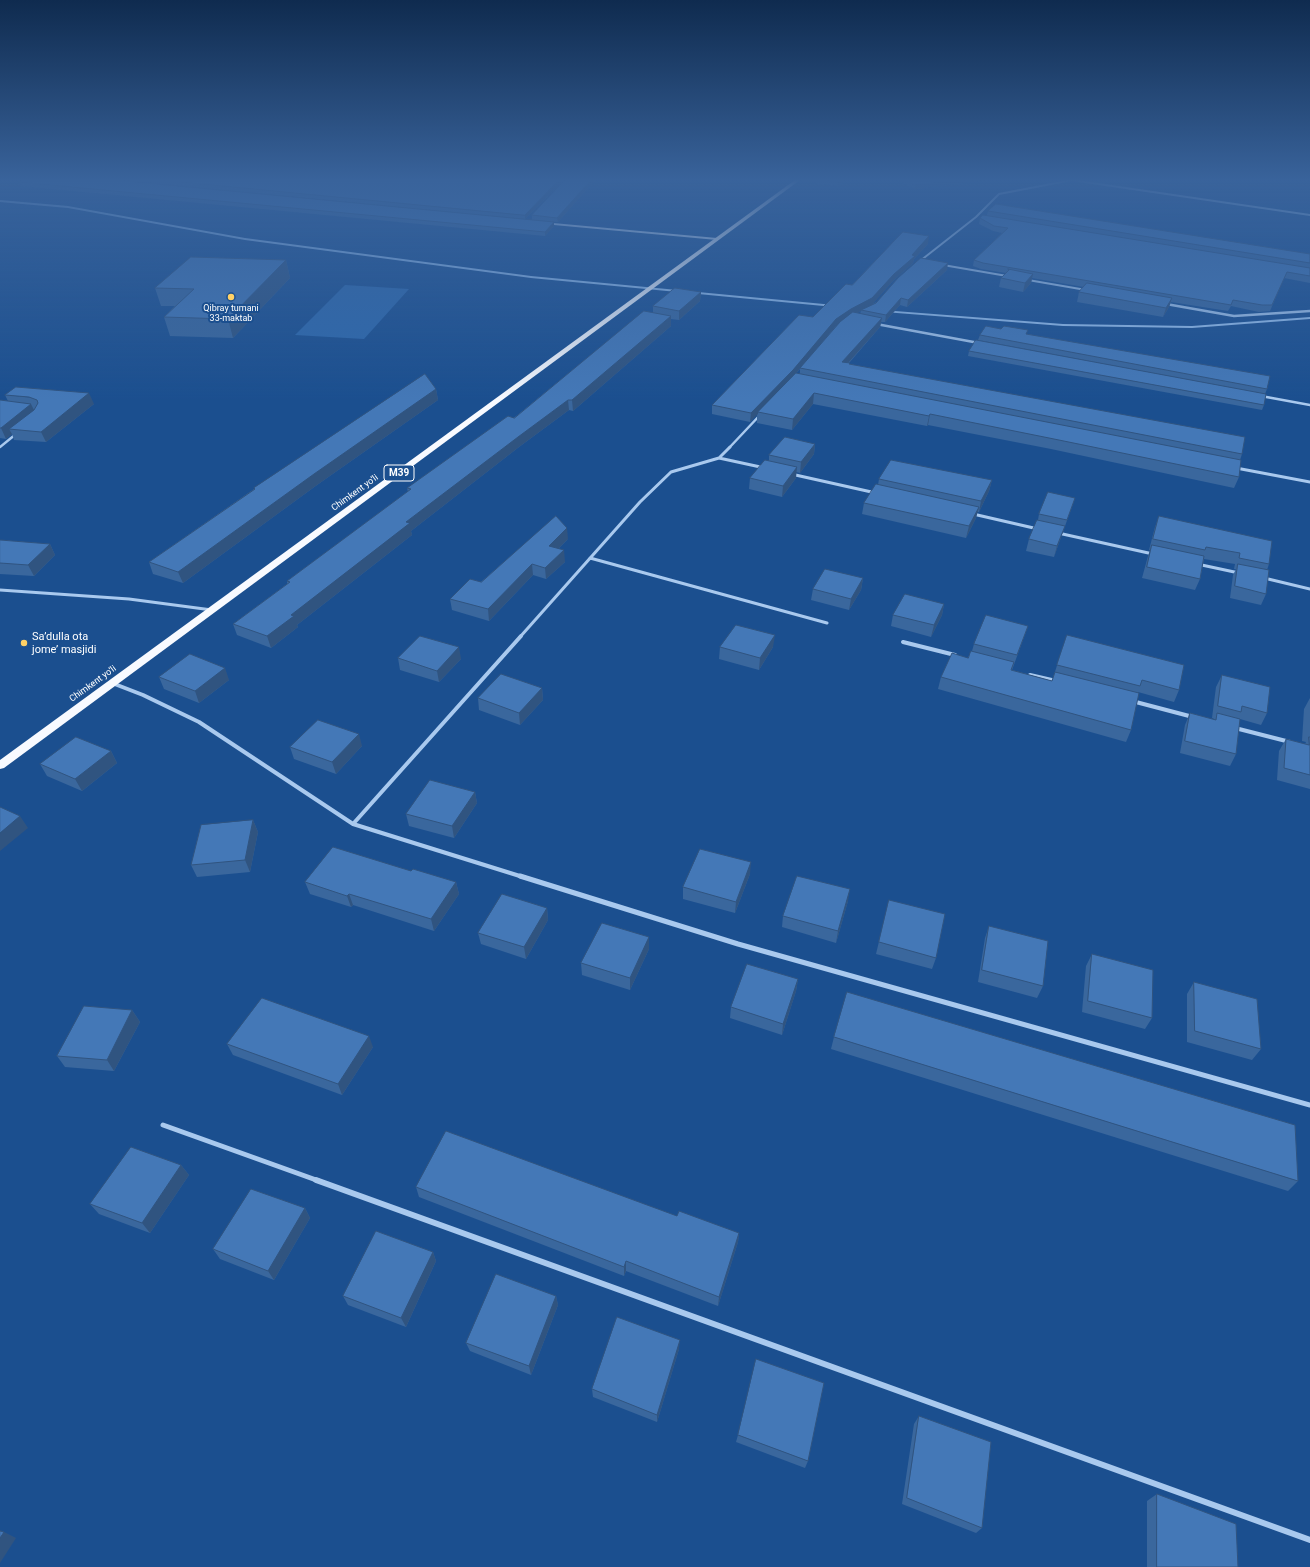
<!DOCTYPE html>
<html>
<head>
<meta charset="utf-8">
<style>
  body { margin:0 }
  canvas { display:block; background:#1b4f8f }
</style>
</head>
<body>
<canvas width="1310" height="1567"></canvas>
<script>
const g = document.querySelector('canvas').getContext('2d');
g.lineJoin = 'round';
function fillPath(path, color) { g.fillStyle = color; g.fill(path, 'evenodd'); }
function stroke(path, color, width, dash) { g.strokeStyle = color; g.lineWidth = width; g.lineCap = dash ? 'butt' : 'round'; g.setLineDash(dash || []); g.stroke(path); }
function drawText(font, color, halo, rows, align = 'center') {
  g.font = font + ' Roboto,sans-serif'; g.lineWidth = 4; g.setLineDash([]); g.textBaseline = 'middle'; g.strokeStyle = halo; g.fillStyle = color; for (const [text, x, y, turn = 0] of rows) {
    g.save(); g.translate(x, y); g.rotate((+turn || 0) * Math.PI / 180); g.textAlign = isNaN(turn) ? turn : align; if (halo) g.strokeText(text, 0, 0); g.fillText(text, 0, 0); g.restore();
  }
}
fillPath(new Path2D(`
  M345 285 409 289 364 339 295 335Z`), '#2e69ad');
fillPath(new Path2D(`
  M0 200 68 206 245 238 531 276 834 305 836 306 834 307 531 278 245 240 68 208 0 202Z
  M882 310 1063 324 1192 326 1310 317V319L1192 328 1063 326 884 312H882Z`), '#9cc4f0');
stroke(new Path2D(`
  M1071 180 1310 215
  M920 261 976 217 999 194 1072 180
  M943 265 1007 276
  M1028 280 1086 290`), '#a9c9ee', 2);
stroke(new Path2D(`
  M1166 304 1234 316 1310 311
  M876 324 979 343
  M1261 396 1310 405
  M0 447 16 434
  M729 448 761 414`), '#a9c9ee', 2.5);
stroke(new Path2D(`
  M719 458 765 468
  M1236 468 1310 482
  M791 474 876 493
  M973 514 1038 529
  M1058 533 1153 554
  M590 558 827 623
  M1197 564 1239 573
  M1264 578 1310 589
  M0 590 129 599 212 610
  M520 637 640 502 671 472 719 458 730 447`), '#a9c9ee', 3);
stroke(new Path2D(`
  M903 642 955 655
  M1030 675 1056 681
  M112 683 143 695 199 722 353 824 523 877
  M1132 701 1193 717
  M1235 728 1290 742
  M353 824 521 636`), '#a9c9ee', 4);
stroke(new Path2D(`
  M520 876 738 944 1310 1105
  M163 1125 319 1181`), '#a9c9ee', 5);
stroke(new Path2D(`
  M316 1180 1310 1540`), '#a9c9ee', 6);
fillPath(new Path2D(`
  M542 222 717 238 719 239 717 240 543 224Z`), '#d6e6fa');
fillPath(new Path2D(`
  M795 180H800L4 768 0 769V760Z`), '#f8faff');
fillPath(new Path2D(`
  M121 180H564L525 219Z
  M565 180H595L558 222 532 220V215Z
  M801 180H845L838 186 801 181Z
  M897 180H986L915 189Z
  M19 182 554 226 545 236 21 186Z
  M988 211 1310 254V283L1284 278 1270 311 1259 312 1231 306 1228 311 1171 302 1169 307 1163 317 1077 302 1079 292 1084 287 1032 278 1031 283 1023 292 999 287 1001 278 1006 273 981 269 973 266 974 260 1002 233 993 231 979 224 980 218 987 215Z
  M928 244 914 259 913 263 893 281 872 304 947 270 907 307 900 305 885 322H881L880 327 849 363 850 364 1242 454 1240 460 1239 477 1234 488 1051 449 928 425 927 426 813 404 792 430 757 423V414L750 422 712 414V405L813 317 852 285ZM861 311 860 314 857 313ZM800 369V374L796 373Z
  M286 260 290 278 233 338 170 336 164 317 175 306H161L155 288Z
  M701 292 700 301 679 320 671 319V326L573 411 569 410 519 447 411 531 412 535 297 625 298 627 271 648 237 635 233 624 287 584V581L408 492 407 488 514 418 653 313V306Z
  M1028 334 1267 389 1265 394 978 340 980 335Z
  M969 351 1264 405 1262 410 968 356Z
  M436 389 438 400 317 485 183 583 153 574 149 562 254 489V488Z
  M5 395 94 404 46 442 14 440 12 434 6 439 0 438V400L8 401Z
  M815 444 814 454 800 473 796 472V478L782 497 749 489 750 478 769 461V455Z
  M879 479 992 480 989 491 979 512H977L976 518 966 538 862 514 864 503 878 485Z
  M1075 498 1054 557 1026 551 1029 539 1038 520 1039 514Z
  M1159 516 1269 564 1267 570 1266 594 1261 605 1230 598 1233 575 1236 569H1234L1235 564 1204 559 1200 579 1195 590 1142 578 1148 556 1150 550H1149L1155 527Z
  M568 539 558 549 565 562 546 579 533 575 489 621 452 610 450 599 481 582Z
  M0 540 50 544 55 555 34 576 0 574Z
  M863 578 861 590 849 610 811 600 813 589Z
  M944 604 942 615 931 637 891 626 893 615Z
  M1028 626 1012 670 1052 681 1063 647 1179 690 1174 702 1138 692 1131 730 1126 742 938 689 941 677 968 658 972 651 974 644Z
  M720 647H773L759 670 719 659Z
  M398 658 461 659 439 682 400 670Z
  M1222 675 1267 713 1261 725 1240 719 1236 754 1230 766 1180 753 1185 725 1190 713 1214 720V719L1212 718 1216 687Z
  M159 677 229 680 199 703 164 689Z
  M542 688 543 700 520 725 479 710 478 698Z
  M1310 698V789L1277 780 1279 751 1286 739 1305 744 1306 742 1302 741 1304 709Z
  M362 746 336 774 294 759 290 747Z
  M111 751 117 763 82 791 47 776 40 764Z
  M475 792 477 803 454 838 409 826 406 814Z
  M253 820 258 832 250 872 197 877 191 865Z
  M411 871 456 882 459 894 434 931 353 905 351 907 310 894 305 882Z
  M750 874 735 913 683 899V887Z
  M889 900 936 958 932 969 876 954Z
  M848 901 836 943 782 927 783 916Z
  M547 908 548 920 526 959 481 944 478 933Z
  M989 926 1043 986 1037 998 978 982 985 938Z
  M649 949 630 990 582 975 581 963Z
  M1092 954 1152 1018 1145 1029 1082 1012 1086 966Z
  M798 979 796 991 782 1035 730 1018 731 1007Z
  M1194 982 1261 1049 1252 1060 1187 1042V994Z
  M132 1010 140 1022 114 1071 65 1067 57 1056Z
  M834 1037 1298 1181 1288 1191 831 1049Z
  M227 1044 373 1047 342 1095 233 1055Z
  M181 1165 189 1175 150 1233 99 1214 90 1204Z
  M416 1187 677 1216 739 1233 738 1242 718 1306 626 1271 624 1276 419 1197Z
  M305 1208 310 1218 274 1280 220 1259 213 1249Z
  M433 1252 436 1261 406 1327 348 1305 343 1296Z
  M556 1296 558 1305 531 1375 470 1351 466 1343Z
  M679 1349 657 1422 593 1397 592 1389Z
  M919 1416 982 1528 976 1533 902 1504 914 1424Z
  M738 1435 808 1461 805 1468 736 1442Z
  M1157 1494 1238 1567H1147V1501Z`), '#3a679d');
fillPath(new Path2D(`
  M559 180H564L525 219V215Z
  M591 180H595L558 222 557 218Z
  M841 180H845L838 186V182Z
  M956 180H986L915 189V185Z
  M554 222V226L545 236V232Z
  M929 236 928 244 914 259 913 263 893 281 871 306 861 310V311L850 317 835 327 792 378 758 412V414L750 422 751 413 836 319 894 274Z
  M286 260 290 278 233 338 228 319Z
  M948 263 947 270 907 307 908 300Z
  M1033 274 1031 283 1023 292 1025 283Z
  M701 292 700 301 679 320V311Z
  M901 298 900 305 885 322 886 315Z
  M1172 298 1169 307 1163 317 1166 308Z
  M671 316V326L573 411 572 400Z
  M882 318 880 327 841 371 842 362Z
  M436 389 438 400 317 485 183 583 178 572 314 474Z
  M89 393 94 404 46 442 41 432Z
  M814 393 813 404 792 430 793 419Z
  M568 400 569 410 519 447 411 531 412 535 297 625 298 627 271 648 267 636 291 615 406 522 518 437Z
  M31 404 36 414 9 429 12 434 6 439 1 428Z
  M930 414 928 425 927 426 929 416Z
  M815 444 814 454 800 473 801 462Z
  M797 467 796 478 782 497 783 486Z
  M992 480 989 491 979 512 981 501Z
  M979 507 976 518 966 538 969 526Z
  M1065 526 1061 537 1054 557 1057 546Z
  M567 528 568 539 550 557 549 546Z
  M50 544 55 555 34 576 28 565Z
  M564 550 565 562 546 579 545 568Z
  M532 564 533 575 489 621 488 609Z
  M863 578 861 590 849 610 851 599Z
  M944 604 942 615 931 637 934 625Z
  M775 635 773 647 759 670 760 658Z
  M459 647 461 659 439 682 437 671Z
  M225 668 229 680 199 703 195 691Z
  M542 688 543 700 520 725 519 713Z
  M359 734 362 746 336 774 332 762Z
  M111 751 117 763 82 791 75 779Z
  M475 792 477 803 454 838 452 826Z
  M20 816 28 828 0 851V833Z
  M253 820 258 832 250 872 245 860Z
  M751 862 750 874 735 913 736 902Z
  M456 882 459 894 434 931 431 919Z
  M850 889 848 901 836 943 838 931Z
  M349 894 353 905 351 907 347 896Z
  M547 908 548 920 526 959 524 947Z
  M649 937V949L630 990V978Z
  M798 979 796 991 782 1035 783 1024Z
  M132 1010 140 1022 114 1071 107 1060Z
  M369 1036 373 1047 342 1095 338 1084Z
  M181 1165 189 1175 150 1233 142 1223Z
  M305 1208 310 1218 274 1280 268 1271Z
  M739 1233 738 1242 718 1306 719 1297Z
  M433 1252 436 1261 406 1327 401 1318Z
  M626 1261V1271L624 1276V1267Z
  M556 1296 558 1305 531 1375 529 1366Z
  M680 1340 679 1349 657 1422V1415Z
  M0 1530 16 1538 0 1563Z`), '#305480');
const building = new Path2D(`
  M23 180H115L554 222 545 232 19 182Z
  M161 180H559L525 215Z
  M565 180H591L557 218 532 215Z
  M824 180H841L838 182Z
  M905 180H956L915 185Z
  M996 204 1310 254V263L988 211Z
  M983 215 1310 268V276L1287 272 1272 305H1262L1233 300 1231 305 983 263 974 260 1008 228 994 226 980 218Z
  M903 232 929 236 912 255 915 256 894 274 872 298 851 309 836 319 793 370 751 413 712 405 799 315 813 317 846 284 852 285Z
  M191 257 286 260 228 319 164 317 194 289 155 288Z
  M921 258 948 263 908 300 901 298 886 315 861 310 876 303 898 278Z
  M1008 269 1033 274 1025 283 1001 278 1009 270Z
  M1087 283 1172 298 1166 308 1079 292Z
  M675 288 701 292 679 311 653 306Z
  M644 311 671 316 572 400H568L518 437 406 522 410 523 291 615 294 616 267 636 233 624 290 582 287 581 411 489 407 488 508 416 514 418Z
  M853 312 882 318 842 362 850 363 849 364 1245 437 1242 454 800 368 840 322Z
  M986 326 1001 329 1004 326 1028 330 1026 334 1270 376 1267 389 980 335Z
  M976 340 1266 394 1264 405 969 351Z
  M796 373 1241 460 1239 477 1054 439 930 414 929 416 814 393 793 419 758 412Z
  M425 374 436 389 314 474 178 572 149 562 255 489 254 488Z
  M16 387 89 393 41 432 9 429 34 410 38 403 37 400 29 397 5 395Z
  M0 400 31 404 1 428H0Z
  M785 437 815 444 801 462 769 455Z
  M765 460 797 467 783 486 750 478Z
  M891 460 992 480 981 501 879 479Z
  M876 484 979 507 969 526 864 503Z
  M1048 492 1075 498 1067 520 1039 514Z
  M556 516 567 528 549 546 564 550 545 568 532 564 488 609 450 599 470 579 481 582Z
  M1159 516 1272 541 1269 564 1239 558 1240 553 1206 547 1205 550 1153 539Z
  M1037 520 1065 526 1057 546 1029 539Z
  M0 540 50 544 28 565 0 563Z
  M1152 545 1204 556 1200 579 1147 567Z
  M1238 564 1269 570 1266 594 1235 586Z
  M825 569 863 578 851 599 813 589Z
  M905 594 944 604 934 625 893 615Z
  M986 615 1028 626 1017 655 974 644Z
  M736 625 775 635 760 658 720 647Z
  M1067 635 1184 665 1179 690 1142 680 1140 686 1057 665Z
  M420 636 459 647 437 671 398 658Z
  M971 651 1014 662 1011 670 1052 681 1055 672 1139 693 1131 730 941 677 952 653 968 658Z
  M190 654 225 668 195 691 159 677Z
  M501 674 542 688 519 713 478 698Z
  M1222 675 1270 687 1267 713 1242 706 1241 712 1218 706Z
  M1190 713 1216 720 1217 713 1240 719 1236 754 1185 741Z
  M318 720 359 734 332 762 290 747Z
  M76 737 111 751 75 779 40 764Z
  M1309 737H1310V775L1284 768 1286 739 1309 745Z
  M430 780 475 792 452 826 406 814Z
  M0 807 20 816 0 833Z
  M253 820 245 860 191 865 201 825Z
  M333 847 411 871 413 869 456 882 431 919 349 894 347 896 305 882Z
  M700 849 751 862 736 902 683 887Z
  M797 876 850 889 838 931 783 916Z
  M502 894 547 908 524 947 478 933Z
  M889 900 945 914 936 958 879 942Z
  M602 923 649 937 630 978 581 963Z
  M989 926 1048 941 1043 986 982 970Z
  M1092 954 1153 970 1152 1018 1088 1001Z
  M747 964 798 979 783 1024 731 1007Z
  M1194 982 1257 999 1261 1049 1195 1031Z
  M847 992 1295 1125 1298 1181 834 1037Z
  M262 998 369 1036 338 1084 227 1044Z
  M84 1006 132 1010 107 1060 57 1056Z
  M446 1131 677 1216 679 1211 739 1233 719 1297 626 1261 624 1267 416 1187Z
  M131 1147 181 1165 142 1223 90 1204Z
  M251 1189 305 1208 268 1271 213 1249Z
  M376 1231 433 1252 401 1318 343 1296Z
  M496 1274 556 1296 529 1366 466 1343Z
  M617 1317 680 1340 657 1415 592 1389Z
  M756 1359 824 1383 808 1461 738 1435Z
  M919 1416 991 1442 982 1528 907 1498Z
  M1157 1494 1236 1524 1238 1567H1157Z
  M0 1531 4 1532 0 1538Z`);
fillPath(building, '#4478b7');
stroke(building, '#305480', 1);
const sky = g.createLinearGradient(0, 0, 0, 400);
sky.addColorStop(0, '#0f2b4f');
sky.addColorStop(0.45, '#39639b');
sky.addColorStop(1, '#39639b00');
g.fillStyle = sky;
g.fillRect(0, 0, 1310, 400);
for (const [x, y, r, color] of [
  [231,297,4,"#ffd166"],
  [24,643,4,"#ffd166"]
]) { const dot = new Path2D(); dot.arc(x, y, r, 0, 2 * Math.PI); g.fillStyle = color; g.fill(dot); stroke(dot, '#1b4f8f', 1.5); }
drawText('9px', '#fff', '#1b4f8f', [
  ["Qibray tumani",231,309],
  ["33-maktab",231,319]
]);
drawText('9px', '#fff', '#1b4f8f', [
  ["Chimkent yo‘li",355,493,-36],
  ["Chimkent yo‘li",93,684,-36]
]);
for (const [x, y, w] of [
  [399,473,30]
]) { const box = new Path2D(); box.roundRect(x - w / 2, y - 8, w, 16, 3); g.fillStyle = '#1b4f8f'; g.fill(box); stroke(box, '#fff', 1); }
drawText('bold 10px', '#fff', null, [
  ["M39",399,473]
]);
drawText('11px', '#fff', '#1b4f8f', [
  ["Sa’dulla ota",32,637],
  ["jome’ masjidi",32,650]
], 'left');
</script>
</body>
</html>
